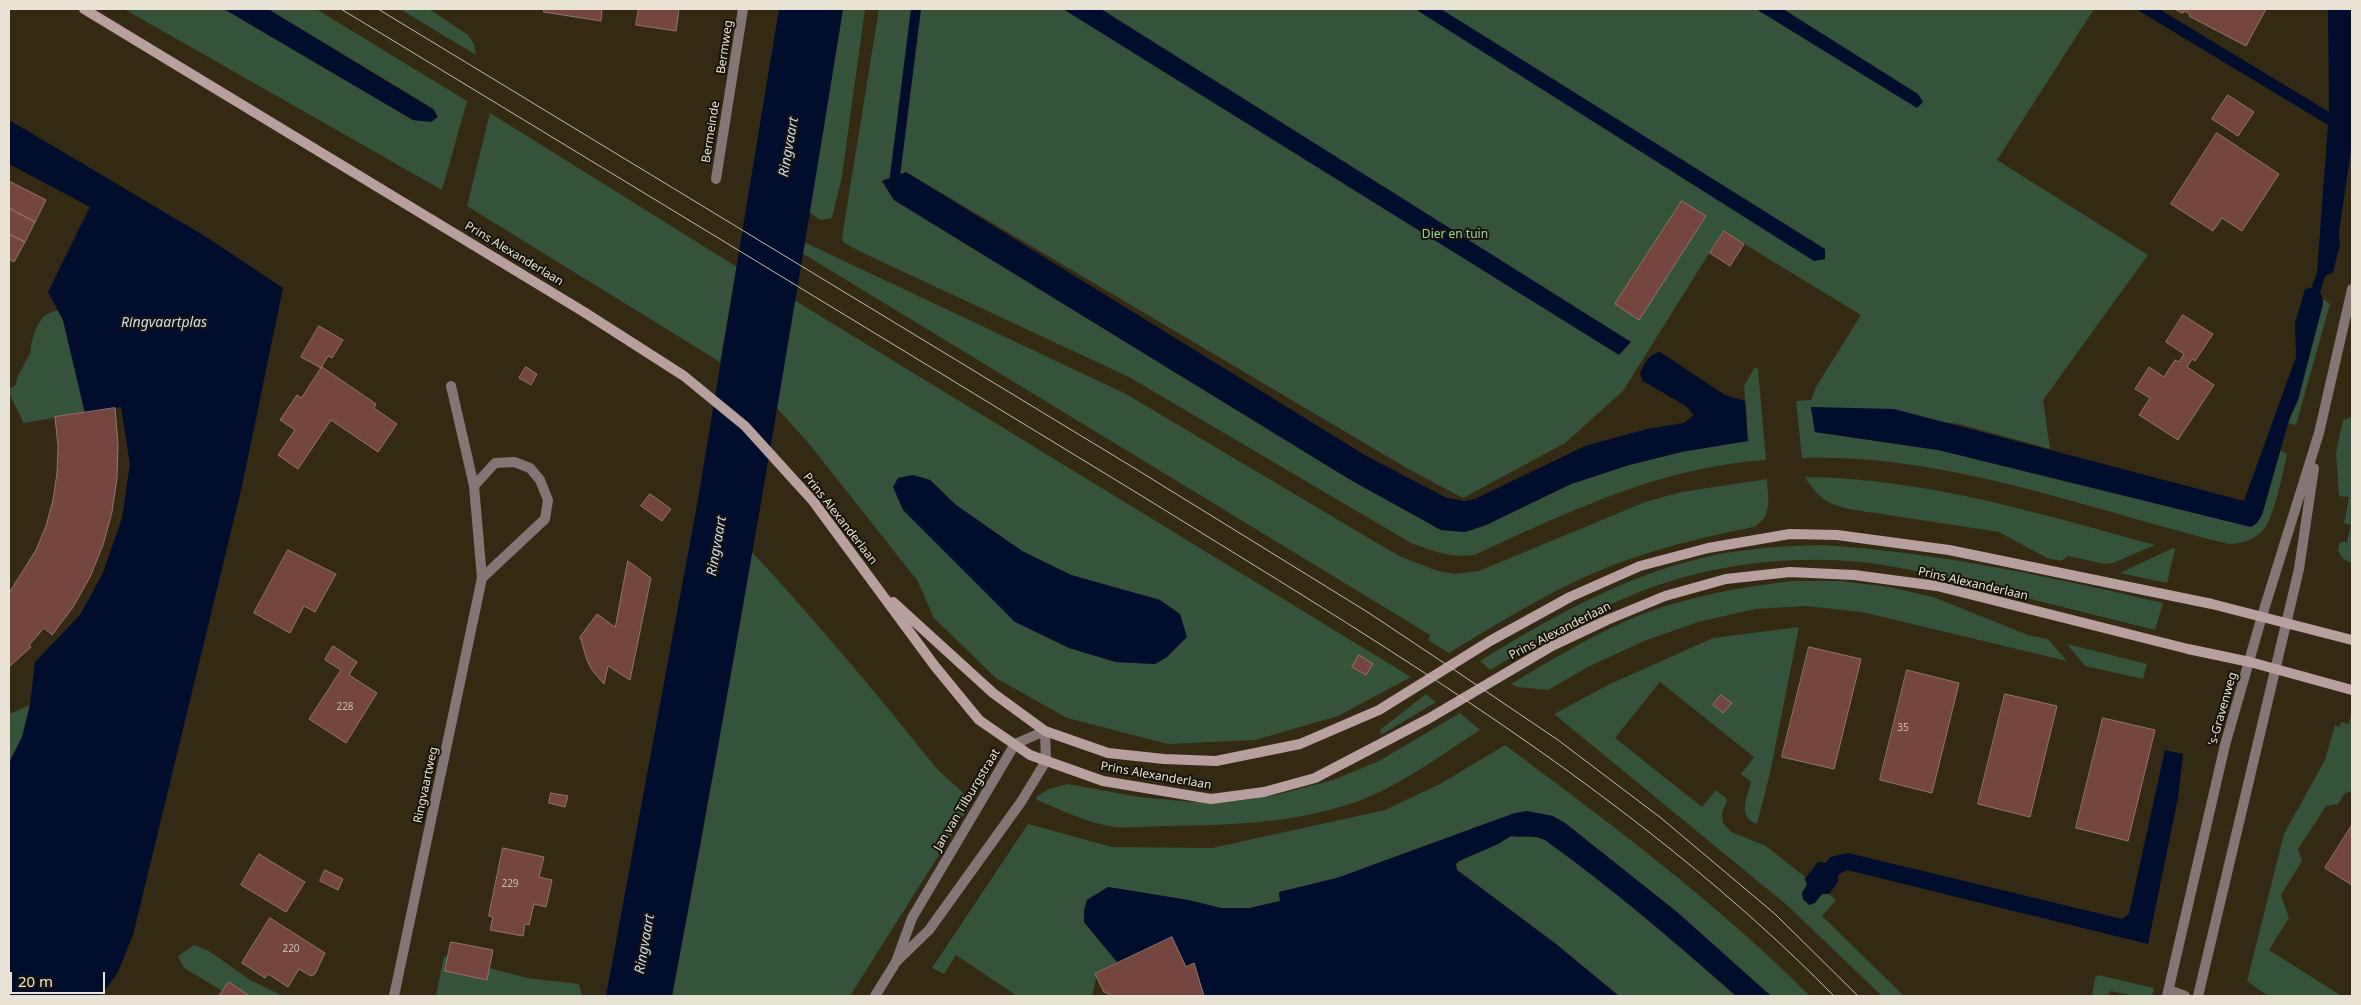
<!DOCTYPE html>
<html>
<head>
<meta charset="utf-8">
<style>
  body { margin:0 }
  #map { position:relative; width:2361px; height:1005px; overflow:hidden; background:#342a13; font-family:"Noto Sans",sans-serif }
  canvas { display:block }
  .frame { position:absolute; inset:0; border:10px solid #e9e3d5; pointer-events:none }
  .scale { position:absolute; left:10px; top:972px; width:95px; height:22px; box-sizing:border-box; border:2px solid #e9e3d5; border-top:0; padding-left:6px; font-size:15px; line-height:18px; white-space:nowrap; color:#e9e3d5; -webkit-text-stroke:4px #18140a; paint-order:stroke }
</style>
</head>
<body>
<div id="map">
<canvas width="2361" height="1005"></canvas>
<div class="frame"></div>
<div class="scale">20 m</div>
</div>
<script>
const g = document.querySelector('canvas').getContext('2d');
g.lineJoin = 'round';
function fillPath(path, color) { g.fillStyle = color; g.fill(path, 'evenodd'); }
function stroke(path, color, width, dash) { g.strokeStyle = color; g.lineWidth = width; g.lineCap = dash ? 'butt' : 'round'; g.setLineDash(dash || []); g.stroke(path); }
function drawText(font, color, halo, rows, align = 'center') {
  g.font = font + ' "Noto Sans",sans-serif'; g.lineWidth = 4; g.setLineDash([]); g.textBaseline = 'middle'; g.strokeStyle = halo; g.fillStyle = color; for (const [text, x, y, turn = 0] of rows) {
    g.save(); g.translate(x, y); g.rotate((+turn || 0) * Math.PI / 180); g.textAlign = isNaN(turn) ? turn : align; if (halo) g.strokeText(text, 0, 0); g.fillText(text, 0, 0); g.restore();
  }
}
fillPath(new Path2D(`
  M124 9H224L413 120 434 109 268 9H316L467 101 442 190Z
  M400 9H429L468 35 474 44 476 55Z
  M843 9H865L842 176 832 218 820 220 809 212Z
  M879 9H2094L1997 160 2148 255 2043 400 2050 449 1959 424 1811 407 1815 432 1938 450 2262 515 2280 450 2287 454C2284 470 2274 514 2266 526 2258 539 2242 544 2229 544 2089 510 1948 453 1802 458L1796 401 1811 400 1816 387 1861 315 1723 231 1623 391 1565 443 1463 498 1410 470 906 172 882 181 894 200 1349 479 1441 530 1466 532 1486 525 1571 484 1629 465 1681 452 1747 422 1744 386 1755 367 1758 369 1766 460C1659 467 1569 512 1474 555 1451 558 1432 551 1411 543L1129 377 861 252 843 242 842 237Z
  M490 113 737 267 720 362 467 206Z
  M804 242 1126 394 1377 543 1401 557 1438 571 1454 574 1479 571 1645 502 1682 492 1767 479C1768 499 1773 516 1754 527 1686 540 1619 558 1558 590 1521 609 1485 631 1449 653L1428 640 1430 635 802 253Z
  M2323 299 2330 304 2296 425 2288 423 2298 400Z
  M794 300 1411 677 1338 716 1255 740 1168 744 1067 718 996 678 934 618 917 580 810 445 777 408ZM913 475 930 480 956 505 1022 551 1071 575 1160 600 1155 664 1116 662 1069 648 898 478Z
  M58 310 63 320 85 413 23 423C21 413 9 398 9 389L16 385 17 378 31 351C30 342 37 324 43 317 47 313 53 312 58 310Z
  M2352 417V563L2342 558 2338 550 2340 542H2347L2351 525 2344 523 2349 497 2339 496 2336 453 2343 420Z
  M1805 477C1925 478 2041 514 2155 545L2113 563 2105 564 2068 556 2061 561 2047 558 1999 532 1849 509C1825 503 1819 498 1805 477Z
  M1821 545C1936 552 2051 577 2163 603L2155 630C2099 616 2043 602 1986 588 1941 577 1895 564 1849 561 1775 556 1698 567 1630 596 1581 616 1535 643 1490 670L1480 661C1553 616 1629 573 1715 555 1750 548 1785 546 1821 545Z
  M2173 548 2175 549 2167 583 2120 573Z
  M752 552C815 620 874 690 932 763 944 779 961 786 971 804L850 996H672L701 842Z
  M1794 581H1839L1889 587 1933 597 2028 635 2048 639 2067 661 1862 612 1805 606 1755 609 1698 622 1644 641 1588 667 1548 690 1517 687 1511 684C1544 664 1576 645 1611 628 1668 600 1731 588 1794 581Z
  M1799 627 1770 773 1757 824C1737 817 1747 798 1751 782L1741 774 1754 757 1660 682 1615 738 1702 807 1716 790 1726 798 1727 801 1722 812 1723 823 1731 832 1766 846 1804 876 1807 885 1802 893 1815 903 1822 894H1829L1836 900 1822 916 1904 996H1882L1788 906 1554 714 1610 684 1713 638Z
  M2067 644 2147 664 2143 679 2085 666Z
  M1426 694 1436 702 1381 735 1380 730Z
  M30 705 22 738 9 763V714Z
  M1460 713 1480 730C1443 754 1407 781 1366 798 1304 823 1235 825 1169 826 1148 826 1125 830 1104 825 1081 820 1059 809 1037 800L1036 797 1049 789 1068 784 1139 797 1193 802 1238 801 1276 795 1333 780 1379 761Z
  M2351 713 2352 791 2345 793 2338 804 2326 806 2298 849 2302 861 2281 895 2289 918 2269 950 2342 996H2274L2265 994 2247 981 2284 834 2325 760 2335 725 2340 727 2341 722 2349 724Z
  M1505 745C1611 824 1717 903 1810 996H1771L1677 912 1565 823C1550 814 1533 811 1515 813L1337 878 1279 892 1280 901 1250 908H1221L1188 900 1108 887 1087 900 1084 922 1117 962 1095 974 1096 979 1092 996H1017L956 955 944 974 932 968 1028 824 1112 847 1212 848 1385 810 1440 784Z
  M1511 836H1533L1545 840C1612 888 1674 941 1736 996H1619L1556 944 1457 870 1456 864 1459 861 1498 844Z
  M194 945 209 951 250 980 283 996H231L184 968 178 956Z
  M444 956 527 978 579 984 582 996H436Z
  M2098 975 2154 988 2152 996H2135L2110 991 2108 996H2092L2095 978Z`), '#35523a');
fillPath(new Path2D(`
  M224 9H268L434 110 438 117 431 122 413 120Z
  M779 9H843C790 339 734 668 672 996H606L699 494Z
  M1063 9H1101L1631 342 1619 355Z
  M1415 9H1441L1825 249V259L1814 261Z
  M1756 9H1783L1918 94 1923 102 1917 108Z
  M2136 9H2159L2329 112 2328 9H2352V144L2339 231 2340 245 2333 272 2325 276 2320 293 2323 299V304L2298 400 2290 417 2262 515 2257 523 2251 527 1938 450 1815 432 1811 407 1894 409 2244 501 2296 357 2295 323 2305 289 2311 288 2317 273 2328 125Z
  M9 120 208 238 283 288 242 486 133 935 118 972 101 996H9V763L22 737 30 705 35 662 80 615 103 573 122 518 130 464 121 407 85 413 63 320 48 292 90 207 9 164Z
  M906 172 1368 457 1447 498 1465 501 1475 499 1585 446 1647 429 1684 423 1694 415 1686 406 1643 381 1640 373C1645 363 1648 354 1660 352L1725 395 1745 401 1748 441 1681 452 1629 465 1571 484 1486 525 1465 532 1441 530 1349 479 894 200 882 181Z
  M913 475 930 480 956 505 1022 551 1071 575 1160 600 1180 614 1187 637 1167 657 1155 664 1116 662 1069 648 1015 622 903 510 893 487 898 478Z
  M2165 750 2183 754 2178 798 2148 944 1847 870 1838 875V882L1829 894H1822L1815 903 1809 905 1803 899 1802 893 1807 885 1805 879 1818 862 1826 863 1830 857 1848 853 2122 919 2129 914Z
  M1527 811 1553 816 1565 823 1677 912 1771 996H1736C1674 941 1612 888 1545 840 1534 834 1522 838 1511 836L1498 844 1459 861 1456 864 1457 870 1556 944 1619 996H1204L1195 963 1186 966 1172 937 1117 962 1084 922V910L1087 900 1108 887 1188 900 1221 908H1250L1280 901 1279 892 1337 878 1515 813Z`), '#010d2c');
stroke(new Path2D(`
  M895 176 916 9`), '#010d2c', 10);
const building = new Path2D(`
  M544 9H602L601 21 544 12Z
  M639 9H679L676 31 636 25Z
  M2175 9H2266L2246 46 2189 16 2190 14 2184 11 2183 13Z
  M2228 95 2254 112 2238 136 2212 119Z
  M2217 133 2279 174 2242 231 2222 218 2213 231 2171 204Z
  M9 181 46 200 35 222 9 208Z
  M1682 201 1706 216 1639 320 1615 304Z
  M9 208 35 222 25 242 9 234Z
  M1724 231 1744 244 1730 266 1710 253Z
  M9 234 25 242 14 262 9 259Z
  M2183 315 2213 334 2195 361 2192 359 2187 367 2214 385 2178 440 2139 415 2150 398 2135 389 2149 367 2164 377 2175 360 2179 362 2184 354 2166 342Z
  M319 326 343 340 332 358 328 356 321 368 301 357Z
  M322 367 376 404 374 408 397 424 378 452 331 420 298 469 278 455 295 430 280 420 297 395 301 398Z
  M526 367 537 374 531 385 519 378Z
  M115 408 118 444 117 478 112 512 103 545 90 577 73 607 52 635 44 628 29 645 31 647 9 667V593L36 550 46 526 53 500 57 473 58 446 55 417Z
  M650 494 671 509 662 521 641 506Z
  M288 550 336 574 315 612 304 606 290 633 254 613Z
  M628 561 651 578 630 680 608 666 604 684 592 670 587 660 580 637 597 614 615 627Z
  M333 646 357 662 349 675 377 693 346 743 309 719 341 670 325 660Z
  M1809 647 1861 659 1834 769 1782 757Z
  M1359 655 1373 664 1366 675 1352 667Z
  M1907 670 1959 683 1932 793 1880 780Z
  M2005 694 2057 706 2030 817 1978 804Z
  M1721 695 1732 703 1723 713 1713 705Z
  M2103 718 2155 730 2128 841 2076 828Z
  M551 793 568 796 565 807 549 803Z
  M2352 825V885L2325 868Z
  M503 848 544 857 539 877 552 880 546 907 534 904 529 925 525 924 523 936 490 930 493 917 489 916Z
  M259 854 305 882 286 912 241 885Z
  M325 870 343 879 338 890 320 881Z
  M270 918 325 953 315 974 311 976 299 969 288 987 268 974 265 978 242 963Z
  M1172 937 1186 967 1194 963 1204 996H1109V994L1104 992 1095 974Z
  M451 942 493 950 487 980 445 971Z
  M229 982 248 995 247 996H219Z`);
fillPath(building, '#75463f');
stroke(building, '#93746f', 1);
stroke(new Path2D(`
  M716 179 743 9
  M451 386 474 486
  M2169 990 2185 996
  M394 996 482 578 474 486 495 463 514 462 530 468 540 480 548 500 545 519 482 578
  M875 996 896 962 912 918 1015 744 1045 731 1046 761 1021 802 929 930 896 962
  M2167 996 2225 745 2262 616 2319 433 2352 289
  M2198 996 2299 569 2314 468`), '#847675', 10);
stroke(new Path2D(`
  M84 9 584 312 684 376 745 426 813 501 934 665 979 720 1030 755 1103 781 1211 799 1264 792 1315 778 1428 719 1552 646 1607 620 1665 596 1726 579 1790 572 1854 575 1937 586 2188 649 2250 662 2352 690
  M893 602 993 693 1045 731 1108 753 1164 759 1216 761 1300 744 1379 710 1490 641 1570 597 1640 566 1708 548 1790 534 1837 535 1949 550 2212 604 2352 640`), '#b7a09e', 10);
stroke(new Path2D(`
  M341 9C608 171 875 333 1142 496 1384 646 1632 791 1834 996
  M378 9 1139 471 1369 613 1450 667 1558 740 1661 818 1775 914 1858 996`), '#c2bbab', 1);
drawText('10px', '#ccbcb0', null, [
  ["228",345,707],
  ["35",1903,728],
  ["229",510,884],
  ["220",291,949]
]);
drawText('12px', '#e9e3d5', '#18140a', [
  ["Bermweg",725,47,-82],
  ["Bermeinde",711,132,-81],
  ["Prins Alexanderlaan",514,254,31],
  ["Prins Alexanderlaan",840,519,52],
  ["Prins Alexanderlaan",1973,584,13],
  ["Prins Alexanderlaan",1560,631,-27],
  ["'s-Gravenweg",2223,709,-74],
  ["Prins Alexanderlaan",1156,776,10],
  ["Ringvaartweg",426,785,-78],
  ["Jan van Tilburgstraat",967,800,-59]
]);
drawText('12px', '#96d4a1', '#18140a', [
  ["Dier en tuin",1455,235]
]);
drawText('italic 14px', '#cbdbf4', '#18140a', [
  ["Ringvaart",789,147,-80],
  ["Ringvaartplas",164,323],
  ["Ringvaart",717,546,-80],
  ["Ringvaart",645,944,-80]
]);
</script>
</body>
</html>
